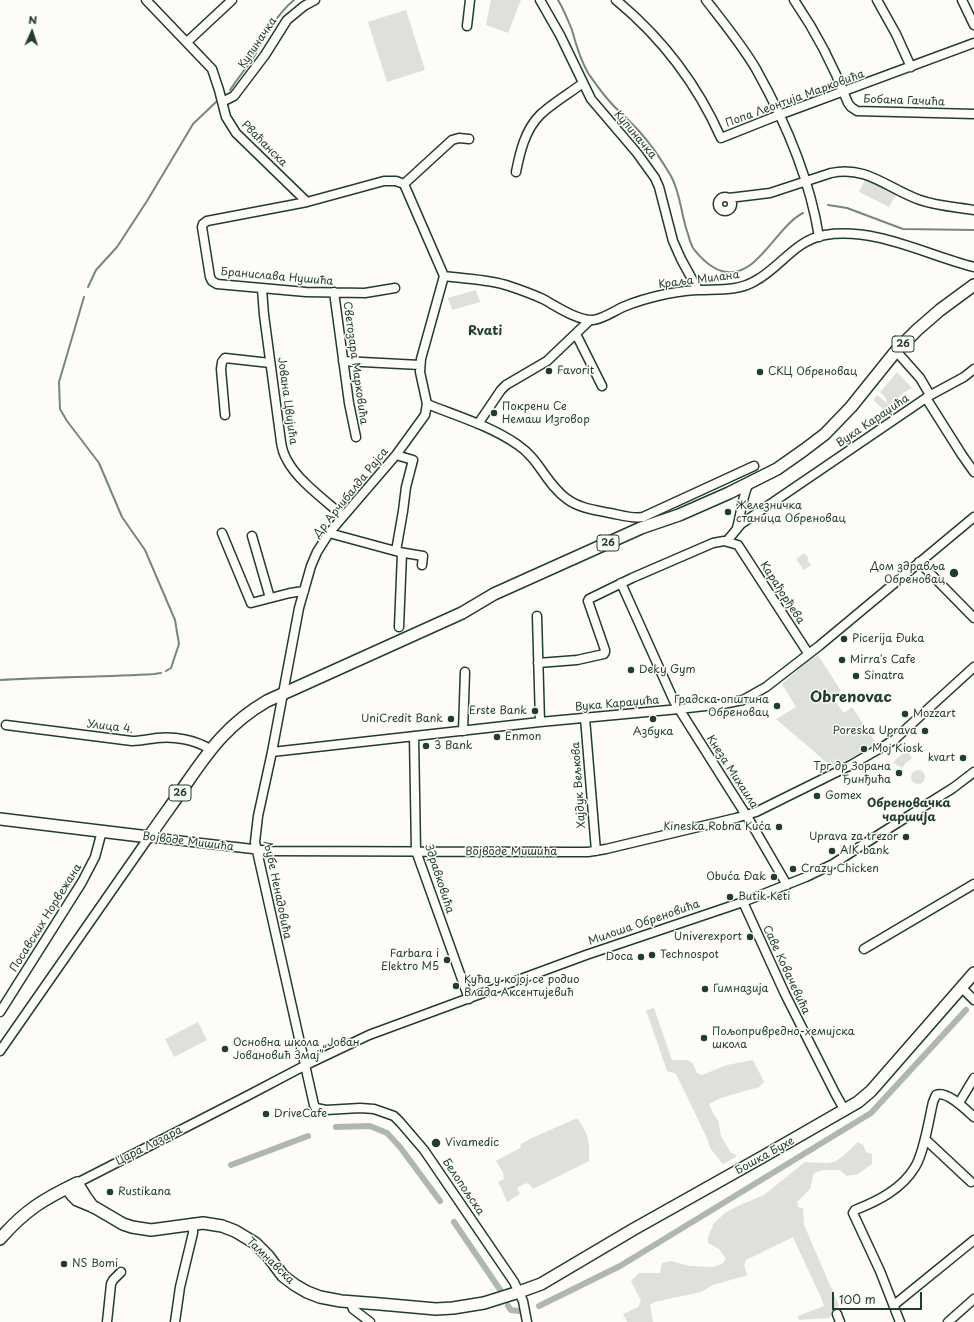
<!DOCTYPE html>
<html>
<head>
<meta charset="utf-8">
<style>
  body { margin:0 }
  #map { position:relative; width:974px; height:1322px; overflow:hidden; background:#fdfcf7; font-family:"Playpen Sans",sans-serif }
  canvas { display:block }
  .north { position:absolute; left:12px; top:12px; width:40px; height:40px; -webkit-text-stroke:3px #fdfcf7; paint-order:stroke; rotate:3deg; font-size:11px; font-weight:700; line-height:16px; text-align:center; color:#1f3d34 }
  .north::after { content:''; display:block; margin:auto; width:14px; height:18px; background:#1f3d34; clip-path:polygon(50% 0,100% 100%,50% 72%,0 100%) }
  .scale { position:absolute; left:832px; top:1292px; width:90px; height:18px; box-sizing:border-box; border:2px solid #1f3d34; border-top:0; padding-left:5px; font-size:12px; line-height:14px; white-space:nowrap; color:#1f3d34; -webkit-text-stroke:3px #fdfcf7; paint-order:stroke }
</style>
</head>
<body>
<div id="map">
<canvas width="974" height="1322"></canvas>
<div class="north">N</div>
<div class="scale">100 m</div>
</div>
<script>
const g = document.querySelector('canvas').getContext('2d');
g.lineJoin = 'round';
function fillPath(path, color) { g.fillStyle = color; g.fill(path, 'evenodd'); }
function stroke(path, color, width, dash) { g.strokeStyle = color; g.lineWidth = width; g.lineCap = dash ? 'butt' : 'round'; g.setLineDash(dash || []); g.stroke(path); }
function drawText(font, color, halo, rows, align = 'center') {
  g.font = font + ' "Playpen Sans",sans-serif'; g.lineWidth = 3; g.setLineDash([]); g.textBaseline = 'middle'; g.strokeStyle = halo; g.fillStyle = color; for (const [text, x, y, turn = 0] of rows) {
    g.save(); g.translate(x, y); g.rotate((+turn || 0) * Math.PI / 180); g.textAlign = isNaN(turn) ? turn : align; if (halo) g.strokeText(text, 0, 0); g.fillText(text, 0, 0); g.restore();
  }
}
fillPath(new Path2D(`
  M491 0H521L508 33 486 25Z
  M406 10 425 70 387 82 368 22Z
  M865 180 896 194 889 207 859 192Z
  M476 290 480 302 452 310 448 298Z
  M897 372 912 388 903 393 890 406 887 403 886 398 880 392Z
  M877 395 889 405 884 410 873 400Z
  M804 553 809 559 807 560 811 565 804 570 796 559Z
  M818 655 841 691 832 697 844 713 852 707 877 745 832 767 776 719 796 707 782 684 808 661Z
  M907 751 912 758 906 763 902 768 893 763 897 758Z
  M911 777a7 7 0 1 1 14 0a7 7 0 1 1-14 0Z
  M654 1008 672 1060C688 1061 691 1056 697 1073L702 1075 727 1065 753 1060 764 1082 759 1087 721 1098 709 1104 714 1115 718 1120 721 1136 731 1153 735 1154 736 1157 723 1164 710 1148 707 1138 676 1074 667 1071 646 1010Z
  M198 1022 207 1040 174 1057 165 1039Z
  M575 1119H578C589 1135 590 1143 589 1161L533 1189 528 1183 522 1185 517 1188 520 1194 507 1202C504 1195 502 1189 498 1182L504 1179 503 1172 496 1161 520 1148 521 1144 532 1138Z
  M858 1142 863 1145 866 1152 872 1154V1164L858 1174 846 1176 840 1170H823L814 1173 810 1189 797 1202 798 1207 803 1208 804 1225 839 1306C833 1310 833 1314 829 1318L799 1320 798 1316 824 1306 822 1300 793 1237 746 1260C743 1265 745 1270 748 1275L713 1285 701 1292 654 1302 650 1305 653 1322H627L623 1314 638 1307 641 1301 631 1281 639 1273H660L662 1263 671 1261 690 1266 713 1267 722 1264 726 1259 719 1249 708 1243C707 1233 712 1232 713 1224L726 1212 740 1205 764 1195 805 1162C815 1162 825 1164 834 1162 841 1159 852 1147 858 1142Z`), '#dde0db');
stroke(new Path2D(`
  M558 0C564 10 568 20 572 30 576 45 580 59 588 73 595 83 603 95 612 104 620 113 630 121 638 130 651 144 661 159 671 176 681 194 681 216 688 234 689 239 691 244 693 248 701 259 714 271 727 272 758 276 777 226 803 213
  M230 90C238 78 247 67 255 55 266 35 276 15 294 0
  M828 205 847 208 903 229 974 230
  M88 287 96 270 117 247 147 201 193 124 217 101
  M84 297 59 382 60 409 67 421 99 463 122 517 145 550 175 620 179 644 171 668 166 671
  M0 680C51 677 103 677 154 674L161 673`), '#75877f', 2);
stroke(new Path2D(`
  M336 1127 370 1126 387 1133 400 1147 440 1201
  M231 1165 308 1136
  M454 1222 503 1294
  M508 1306 511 1310 518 1311
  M539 1306 620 1266 871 1113 966 1010`), '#aeb8b1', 6);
const minor = new Path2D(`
  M146 0 212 69 219 90 226 117 236 133 307 202
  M540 0 560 35 591 99 637 153 655 178 659 187 673 241 681 259 698 290
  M616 0C662 38 697 84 721 138L779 115 974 43
  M706 0C723 22 742 45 756 69 784 119 810 180 819 237
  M794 0C816 32 834 67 848 103L851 107 857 111 974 114
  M877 0 896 34 911 67
  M962 0 974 25
  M467 26 470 0
  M187 42 232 0
  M222 102 234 96 265 55 287 20 304 6 315 0
  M516 172C520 152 525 130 540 115 551 104 570 93 583 83
  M404 184 444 276 421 359 420 372 427 404 425 415 396 455 329 533 317 552 311 566 299 608 272 752 258 816 255 842 314 1105 316 1108 326 1110 360 1108 374 1109 394 1116 400 1122 424 1150 514 1282 523 1301 527 1322
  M404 184 452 140 459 138 469 139
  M718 204a7 7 0 1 1 14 0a7 7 0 1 1-14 0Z
  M729 198 770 193 831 173C867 165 888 189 920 200 937 206 956 207 974 210
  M444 276C465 279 489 279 509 286 521 290 532 294 543 299 556 306 578 321 593 320 603 319 614 311 623 307 637 301 652 297 666 294 677 292 688 290 699 290 718 289 739 291 755 281 780 268 795 240 825 235 876 227 926 255 974 267
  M395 288 365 293 306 292 217 284 212 281 210 277 202 227 203 224 207 221 307 202 384 181H396L404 184
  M262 289 264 315 281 442C282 449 284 455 287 460 297 480 326 501 343 516
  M334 292 349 403 356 437
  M576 334 602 386
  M896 351 920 378 930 395
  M343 361 420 365
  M927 397 964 377 974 369
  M427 404C457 416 491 426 518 445 539 459 547 485 567 499 579 508 595 510 610 513 621 515 632 519 643 517L754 466
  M225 415 221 369 222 362 225 358 270 363
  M478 424 501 390 506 385 547 361 590 320
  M737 528C741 514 742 498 748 485
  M222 533 251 603 290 593 304 591
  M329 533 399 552 423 556 422 565
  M252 536 270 598
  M727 541 741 524 926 398 962 455 974 472
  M396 551 403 511 406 487 413 460 396 455
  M919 562 974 618
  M621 583 674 701 751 823 787 885
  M537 616 540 722
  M399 627 402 553
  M538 663 577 660 604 654 605 652V650L588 601 589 599 632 578 713 543 724 541 738 545 808 653
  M585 718 596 851
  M6 725 132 741C141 741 149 739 157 738 175 736 195 740 210 749
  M463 731 465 672
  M414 736 416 851 469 999
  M272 752 540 722 679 709 723 704 743 700 766 687 819 646 974 517
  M743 902 785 994 835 1093 845 1111
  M864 949 974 884
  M961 987 974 1000
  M0 1012 82 882 95 857 102 831
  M0 1051 149 837 270 851 568 852H588L606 849 736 818 756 812 851 765 884 746 895 739 974 667
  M959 1103 974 1078
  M925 1139 971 1182
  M77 1183 247 1096 306 1065 369 1035 586 955 743 902 806 877 833 864 883 832 953 788 974 772
  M350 1301 353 1309 370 1322
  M894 1305 974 1240
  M837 1314 840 1322
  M107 1322 111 1284 113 1280 121 1272
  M175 1322 180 1287 193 1233V1223
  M900 1322 880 1271 853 1213 855 1210C878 1201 902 1189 915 1167 924 1153 929 1119 933 1102L936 1095C947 1090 966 1110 974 1117
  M948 1322 974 1299`);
const major = new Path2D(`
  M0 819 149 837C161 819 174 802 186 784 210 749 229 723 267 701L462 613 494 594 641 528 679 515 729 493 777 469 804 450 825 434 851 407 896 351 917 330 940 310 974 285
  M67 1188 72 1195 77 1200 94 1207 123 1224 132 1227 151 1230 203 1223 222 1226 235 1231 255 1243 268 1256 283 1276 295 1285 307 1292 320 1297 341 1301 380 1304 436 1309 453 1308 484 1303 519 1292 541 1284 634 1229 764 1156 858 1102 871 1091 974 973
  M0 1239C25 1210 44 1199 77 1183L85 1196 93 1207`);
stroke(minor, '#1f3d34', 11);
stroke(major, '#1f3d34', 14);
stroke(minor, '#fdfcf7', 8);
stroke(major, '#fdfcf7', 11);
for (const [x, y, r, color] of [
  [549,371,4,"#1f3d34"],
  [760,372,4,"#1f3d34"],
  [494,413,4,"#1f3d34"],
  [728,512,4,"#1f3d34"],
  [954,573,5,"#1f3d34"],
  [844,639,4,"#1f3d34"],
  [842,660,4,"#1f3d34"],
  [631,670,4,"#1f3d34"],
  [856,676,4,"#1f3d34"],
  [777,706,4,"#1f3d34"],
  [535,711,4,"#1f3d34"],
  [905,714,4,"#1f3d34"],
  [451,719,4,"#1f3d34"],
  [653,719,4,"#1f3d34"],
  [925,731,4,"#1f3d34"],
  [497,737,4,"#1f3d34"],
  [426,746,4,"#1f3d34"],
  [864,749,4,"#1f3d34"],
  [963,758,4,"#1f3d34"],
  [899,773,4,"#1f3d34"],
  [817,796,4,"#1f3d34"],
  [779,827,4,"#1f3d34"],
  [906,837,4,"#1f3d34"],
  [832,851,4,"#1f3d34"],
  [793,869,4,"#1f3d34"],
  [774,877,4,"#1f3d34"],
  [730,897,4,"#1f3d34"],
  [750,937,4,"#1f3d34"],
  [652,955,4,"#1f3d34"],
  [641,957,4,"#1f3d34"],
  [447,960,4,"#1f3d34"],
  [456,986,4,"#1f3d34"],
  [705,989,4,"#1f3d34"],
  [704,1038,4,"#1f3d34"],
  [225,1049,4,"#1f3d34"],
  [266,1114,4,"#1f3d34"],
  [436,1143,5,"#1f3d34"],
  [110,1192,4,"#1f3d34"],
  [64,1264,4,"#1f3d34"]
]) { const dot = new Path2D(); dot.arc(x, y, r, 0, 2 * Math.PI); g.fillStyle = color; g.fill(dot); stroke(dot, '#fdfcf7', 1.5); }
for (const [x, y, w] of [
  [903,344,22],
  [608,543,22],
  [180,793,22]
]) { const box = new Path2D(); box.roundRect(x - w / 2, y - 8, w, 16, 3); g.fillStyle = '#fdfcf7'; g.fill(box); stroke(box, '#1f3d34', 1); }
drawText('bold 10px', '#1f3d34', null, [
  ["26",903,344],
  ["26",608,543],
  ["26",180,793]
]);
drawText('11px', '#1f3d34', '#fdfcf7', [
  ["Купиначка",258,43,-56],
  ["Попа Леонтија Марковића",795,99,-20],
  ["Бобана Гачића",904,101,2],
  ["Купиначка",635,135,50],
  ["Рваћанска",264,144,45],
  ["Бранислава Нушића",277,277,5],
  ["Краља Милана",699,280,-7],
  ["Светозара Марковића",355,363,82],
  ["Јована Цвијића",287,401,82],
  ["Вука Караџића",873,421,-34],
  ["Др Арчибалда Рајса",351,493,-51],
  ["Карађорђева",782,593,57],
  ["Вука Караџића",617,704,-5],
  ["Улица 4.",110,727,7],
  ["Кнеза Михаила",732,772,57],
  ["Хајдук Вељкова",579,785,-94],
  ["Војводе Мишића",188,842,7],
  ["Војводе Мишића",511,852],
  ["Здравковића",439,879,72],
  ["Љубе Ненадовића",277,890,78],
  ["Посавских Норвежана",46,918,-58],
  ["Милоша Обреновића",644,923,-19],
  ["Саве Ковачевића",786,970,65],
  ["Цара Лазара",149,1146,-27],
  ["Бошка Бухе",765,1156,-29],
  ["Белопољска",463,1187,56],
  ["Тамнавска",270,1261,44]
]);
drawText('11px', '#1f3d34', '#fdfcf7', [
  ["Favorit",557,371],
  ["СКЦ Обреновац",768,372],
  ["Покрени Се",502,407],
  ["Немаш Изговор",502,420],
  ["Железничка",736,506],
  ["станица Обреновац",736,519],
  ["Дом здравља",945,567,"right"],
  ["Обреновац",945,580,"right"],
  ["Picerija Đuka",852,639],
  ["Mirra's Cafe",850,660],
  ["Deky Gym",639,670],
  ["Sinatra",864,676],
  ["Градска општина",769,700,"right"],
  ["Обреновац",769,713,"right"],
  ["Erste Bank",527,711,"right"],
  ["Mozzart",913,714],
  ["UniCredit Bank",443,719,"right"],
  ["Poreska Uprava",917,731,"right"],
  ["Азбука",653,732,"center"],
  ["Enmon",505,737],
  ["3 Bank",434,746],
  ["Moj Kiosk",872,749],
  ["kvart",955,758,"right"],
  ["Трг др Зорана",891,767,"right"],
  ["Ђинђића",891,780,"right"],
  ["Gomex",825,796],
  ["Kineska Robna Kuća",771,827,"right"],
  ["Uprava za trezor",898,837,"right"],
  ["AIK bank",840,851],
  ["Crazy Chicken",801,869],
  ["Obuća Đak",766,877,"right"],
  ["Butik Keti",738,897],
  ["Univerexport",742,937,"right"],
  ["Farbara i",439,954,"right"],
  ["Elektro M5",439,967,"right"],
  ["Technospot",660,955],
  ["Doca",633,957,"right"],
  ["Кућа у којој се родио",464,980],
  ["Влада Аксентијевић",464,993],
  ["Гимназија",713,989],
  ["Пољопривредно-хемијска",712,1032],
  ["школа",712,1045],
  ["Основна школа „Јован",233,1043],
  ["Јовановић Змај”",233,1056],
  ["DriveCafe",274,1114],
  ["Vivamedic",445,1143],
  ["Rustikana",118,1192],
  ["NS Bomi",72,1264]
], 'left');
drawText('bold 12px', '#1f3d34', '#fdfcf7', [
  ["Обреновачка",909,804],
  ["чаршија",909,818]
]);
drawText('bold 13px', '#1f3d34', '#fdfcf7', [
  ["Rvati",485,331]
]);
drawText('bold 15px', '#1f3d34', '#fdfcf7', [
  ["Obrenovac",851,698]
]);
</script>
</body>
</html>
